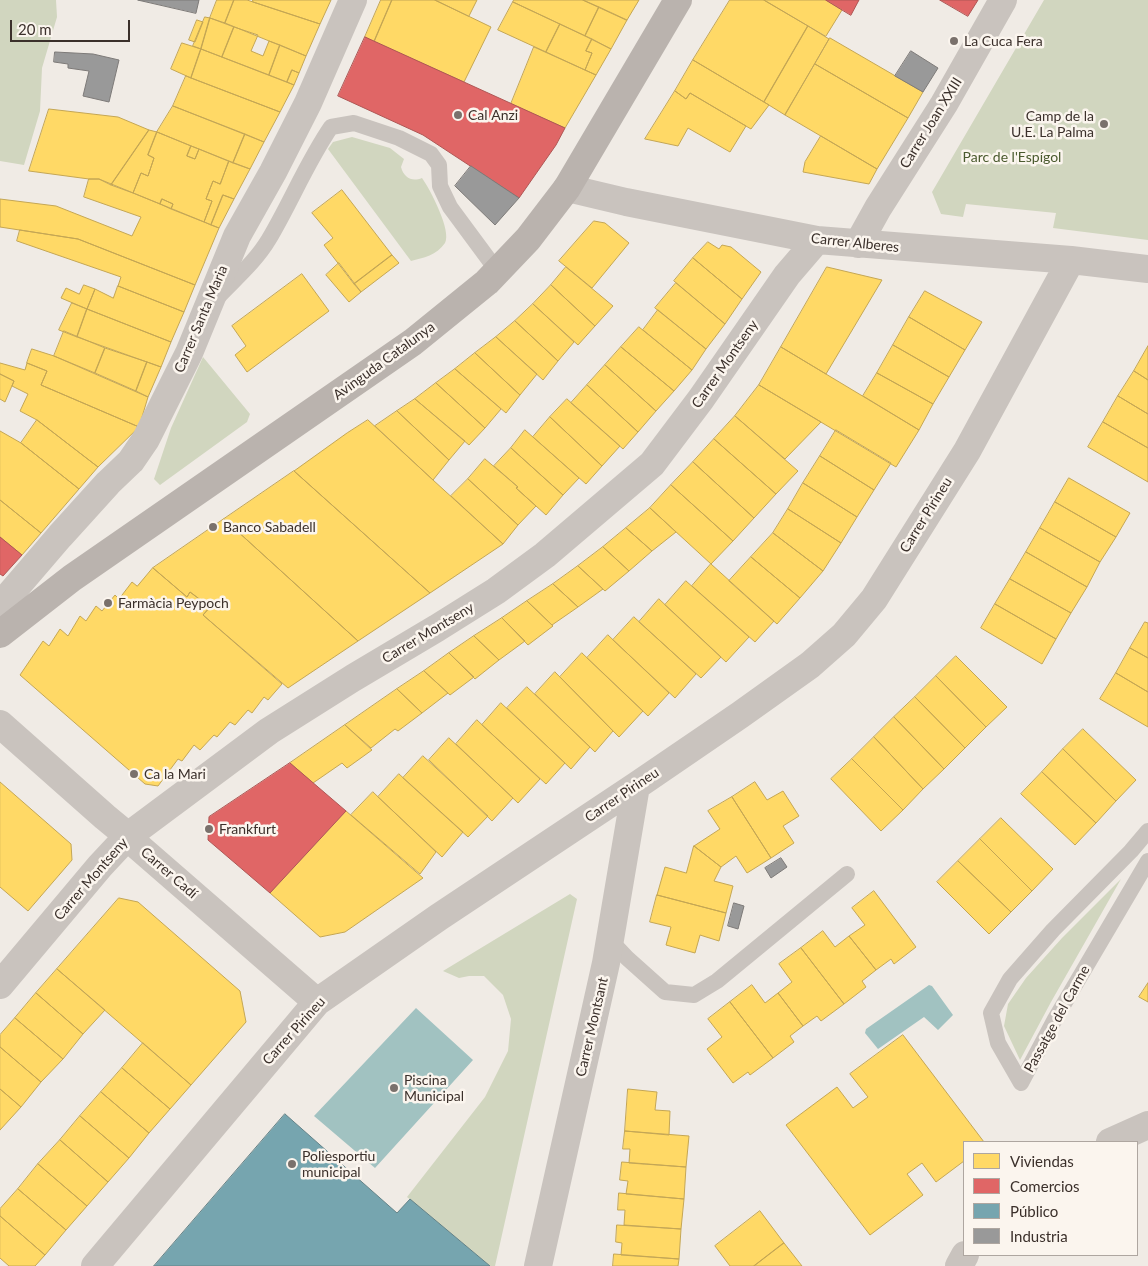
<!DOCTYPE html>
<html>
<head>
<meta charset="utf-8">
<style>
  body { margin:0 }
  #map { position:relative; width:1148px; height:1266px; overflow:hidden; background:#f0ebe5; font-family:Lato,sans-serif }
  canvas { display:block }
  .legend { position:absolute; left:963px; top:1141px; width:175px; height:115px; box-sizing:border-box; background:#fbf5ee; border:1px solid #aea6a0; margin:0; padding:6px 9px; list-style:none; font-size:15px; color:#3b302b }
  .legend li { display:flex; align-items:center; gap:10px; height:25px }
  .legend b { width:25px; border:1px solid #aea6a0 }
  .scale { position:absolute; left:10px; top:20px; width:120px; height:22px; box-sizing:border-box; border:2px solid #3b302b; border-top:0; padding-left:6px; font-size:15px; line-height:18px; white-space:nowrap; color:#3b302b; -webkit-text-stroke:4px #fbf5ee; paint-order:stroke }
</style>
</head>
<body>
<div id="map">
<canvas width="1148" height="1266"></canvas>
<ul class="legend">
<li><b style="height:14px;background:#ffd966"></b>Viviendas</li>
<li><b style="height:14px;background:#e06666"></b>Comercios</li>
<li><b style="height:14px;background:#76a5af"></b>Público</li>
<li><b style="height:14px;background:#999"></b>Industria</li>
</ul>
<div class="scale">20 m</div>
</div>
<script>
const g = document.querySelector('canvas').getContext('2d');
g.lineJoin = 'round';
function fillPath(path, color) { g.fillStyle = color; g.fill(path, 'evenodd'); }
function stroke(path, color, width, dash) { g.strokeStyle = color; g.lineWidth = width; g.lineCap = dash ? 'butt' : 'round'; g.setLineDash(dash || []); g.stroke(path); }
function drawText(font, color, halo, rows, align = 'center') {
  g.font = font + ' Lato,sans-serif'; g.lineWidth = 5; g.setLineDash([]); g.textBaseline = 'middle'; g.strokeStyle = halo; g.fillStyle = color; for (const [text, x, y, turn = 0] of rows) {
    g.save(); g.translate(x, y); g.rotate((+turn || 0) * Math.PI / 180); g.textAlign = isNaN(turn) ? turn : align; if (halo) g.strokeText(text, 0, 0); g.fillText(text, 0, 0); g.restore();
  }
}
fillPath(new Path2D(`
  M0 0H56L57 17 42 68 40 111 24 165 0 161Z
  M1044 0H1148V240L1053 228 1056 213 966 204 963 217 941 214 932 192Z
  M352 137 390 148 404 159 401 167C404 178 412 182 422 178 430 189 452 231 445 243 437 255 423 258 411 261L328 149 333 142Z
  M203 357 250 414 247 422 160 485 154 479 171 428Z
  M1121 879 1051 1002 1020 1060 1004 1026 1008 1004 1026 978 1062 938Z
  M570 894 577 899 495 1266H490L407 1197 485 1097 508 1051 511 1019 503 995 484 976H469L459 978 443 971Z`), '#d1d6bf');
fillPath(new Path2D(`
  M929 985 932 986 953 1015 938 1030 924 1017 878 1049 865 1033 866 1029Z
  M416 1008 473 1060 375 1168 314 1116Z`), '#a1c2c1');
const homes = new Path2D(`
  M217 0H234L225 23 210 18Z
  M234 0H247L320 24 306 56 225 23Z
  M253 0H331L320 24 253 2Z
  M381 0H392L374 42 365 37Z
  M392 0H435L491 27 464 82 374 42Z
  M435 0H477L469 16Z
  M514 0H583L599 7 585 36 513 2Z
  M583 0H639L627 20Z
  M730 0H764L808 26 764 102 693 60Z
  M764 0H826L842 10 826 36Z
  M513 2 560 24 546 52 498 30Z
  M599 7 627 20 611 49 585 36Z
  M205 17 210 18 201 49 193 46Z
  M210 18 234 27 222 57 201 49Z
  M197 20 203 22 195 42 189 40Z
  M560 24 592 39 586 51 592 53 585 70 546 52Z
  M808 26 829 39 785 115 764 102Z
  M234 27 258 35 251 51 263 56 269 41 280 45 269 75 222 57Z
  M830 38 923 92 908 118 815 64Z
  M592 39 611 49 596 75 585 70 592 53 586 51Z
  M182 43 201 49 191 78 171 69Z
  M280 45 306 56 299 73 292 70 287 82 269 75Z
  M534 47 596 75 565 128 511 104Z
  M201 49 294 85 280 112 191 78Z
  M693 60 769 105 751 129 690 93 686 99 675 91Z
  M815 64 908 118 877 169 785 115Z
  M292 70 299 73 294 85 287 82Z
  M186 76 280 112 264 142 173 106Z
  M675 91 686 99 690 93 746 126 730 152 688 128 678 146 645 139Z
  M173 106 245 134 233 163 157 132Z
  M49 109 118 117 149 130 111 185 99 179H89L29 171Z
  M149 130 157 132 148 155 154 158 148 176 141 173 133 193 111 185Z
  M157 132 191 146 187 156 195 159 199 149 229 161 220 184 213 181 206 199 212 201 204 222 171 209 173 204 162 199 160 204 133 193 141 173 148 176 154 158 148 155Z
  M245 134 264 142 250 169 233 163Z
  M821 136 877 169 869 184 803 172 805 162Z
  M191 146 199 149 195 159 187 156Z
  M229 161 250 169 234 199 223 195 211 225 204 222 212 201 206 199 213 181 220 184Z
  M89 179H99L219 228 195 285 78 239 0 227V199L56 206 132 236 141 217 84 197Z
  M342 190 392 255 354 284 324 245 333 238 312 213Z
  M223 195 234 199 219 228 211 225Z
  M162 199 173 204 171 209 160 204Z
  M594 221 605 223 629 243 592 288 559 261Z
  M20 230 78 239 195 285 184 312 118 286 121 277 17 241Z
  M708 242 719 249 722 245 731 247 761 272 742 299 693 258Z
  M392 255 399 263 361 292 354 284Z
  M693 258 742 299 725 324 674 281Z
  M339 263 361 292 349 302 326 275Z
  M566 267 613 306 595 326 551 285Z
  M827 267 882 280 826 374 781 347Z
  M302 274 329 311 247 372 235 355 246 346 232 326Z
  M676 283 725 324 706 349 655 308Z
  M84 285 95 289 87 309 61 298 66 288 79 294Z
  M551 285 595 326 578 345 533 304Z
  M118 286 184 312 171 342 87 309 95 289 113 298Z
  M925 291 982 322 965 350 909 317Z
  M72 303 87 309 77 337 59 330Z
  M533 304 574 342 558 361 515 321Z
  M87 309 171 342 161 367 77 337Z
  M658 310 706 349 692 370 643 330Z
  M909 317 965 350 949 377 893 345Z
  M515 321 558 361 543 380 496 337Z
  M639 327 692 370 674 391 621 347Z
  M64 331 105 348 95 373 54 356Z
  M496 337 537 374 520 395 475 353Z
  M893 345 949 377 933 404 877 373Z
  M1148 346V380L1134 371Z
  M621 347 674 391 656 411 605 365Z
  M781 347 919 430 896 467 759 385Z
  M105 348 147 362 136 391 95 373Z
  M32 349 54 356 148 397 139 427 41 385 47 371 27 363Z
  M475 353 520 395 506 413 455 369Z
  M147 362 161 367 148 397 136 391Z
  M0 363 25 370 27 363 47 371 41 385 139 427 98 467 37 420 20 411 28 394 12 386 14 381 0 374Z
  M605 365 656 411 638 432 587 385Z
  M455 369 501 409 485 428 436 383Z
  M1134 371 1148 380V414L1118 396Z
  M877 373 933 404 919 430 863 396Z
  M0 374 14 381 5 402 0 399Z
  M436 383 485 428 469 445 415 399Z
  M587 385 638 432 623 449 571 403Z
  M759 385 821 422 785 459 735 416Z
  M1118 396 1148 414V448L1103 422Z
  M415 399 465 441 449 460 397 411Z
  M567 399 620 446 602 466 550 417Z
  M397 411 449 460 433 480 375 426Z
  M735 416 798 471 776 494 714 439Z
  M550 417 602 466 586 484 533 437Z
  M37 420 98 467 79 489 21 443Z
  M368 420 433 480 503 544 430 593 294 471 347 433Z
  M1103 422 1148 448V482L1088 447Z
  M525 430 579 478 563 495 511 448Z
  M836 430 891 463 874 490 820 456Z
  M0 431 21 443 79 489 41 533 0 500Z
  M714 439 776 494 754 518 693 462Z
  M511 448 563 495 546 515 516 488 518 487 494 466Z
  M820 456 874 490 857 517 803 483Z
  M485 459 518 487 516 488 536 506 518 525 468 479Z
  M693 462 754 518 733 541 671 485Z
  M294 471 400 566 430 593 358 641 224 519Z
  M1069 478 1130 513 1116 537 1055 502Z
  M468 479 518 525 503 544 451 496Z
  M803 483 857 517 841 543 788 509Z
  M671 485 733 541 711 564 650 508Z
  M0 500 41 533 22 555 0 537Z
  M1055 502 1116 537 1100 562 1040 528Z
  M650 508 676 532 652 551 626 528Z
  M788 509 841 543 823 571 773 533Z
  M224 519 258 550 358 641 288 688 203 615 210 607 190 592 187 597 153 568Z
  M626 528 652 551 629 571 603 547Z
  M1040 528 1100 562 1087 587 1026 552Z
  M773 533 823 571 800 598 751 557Z
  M603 547 629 571 605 591 578 566Z
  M1026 552 1087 587 1071 613 1010 579Z
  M751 557 800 598 777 624 729 581Z
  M711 564 774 621 755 642 692 586Z
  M578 566 603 589 578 607 553 584Z
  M153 568 187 597 190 592 210 607 203 615 282 684 268 700 264 697 252 713 248 710 235 725 230 722 217 737 214 735 200 750 194 745 182 761 178 759 158 786 145 784 20 675 43 641 49 646 60 629 68 636 80 616 86 621 96 606 102 611 115 595 119 599 132 582 137 586Z
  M1010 579 1071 613 1056 639 995 604Z
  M686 581 749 637 726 662 665 605Z
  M553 584 578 607 552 625 527 601Z
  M659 599 721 657 701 678 639 622Z
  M527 601 553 626 528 645 502 618Z
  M995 604 1056 639 1042 664 981 628Z
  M634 617 696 674 675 698 613 640Z
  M502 618 525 641 499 660 474 636Z
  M1145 622 1148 623V658L1130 648Z
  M608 635 669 693 648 716 587 658Z
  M474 636 499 660 475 679 449 653Z
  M1130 648 1148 658V692L1116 673Z
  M449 653 474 677 450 695 424 671Z
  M582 653 643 711 619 737 560 677Z
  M956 656 1007 707 986 727 936 676Z
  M424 671 448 693 422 713 397 689Z
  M555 672 613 731 595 752 535 694Z
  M1116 673 1148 692V727L1100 699Z
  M936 676 986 727 965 748 915 697Z
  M527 687 590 747 571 769 507 708Z
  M397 689 422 713 398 731 395 729 371 748 345 725Z
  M915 697 965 748 944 769 894 717Z
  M501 703 565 763 546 784 482 725Z
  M894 717 944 769 923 789 874 737Z
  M477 720 540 779 518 803 456 744Z
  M345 725 372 750 347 768 342 763 313 783 290 763Z
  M1083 729 1136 780 1116 801 1063 749Z
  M874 737 923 789 903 810 852 759Z
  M449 738 513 798 492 821 429 760Z
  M1063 749 1116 801 1096 823 1042 772Z
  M423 756 488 816 468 837 403 778Z
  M852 759 903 810 881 831 831 779Z
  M1042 772 1096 823 1075 845 1021 794Z
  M399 774 463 832 442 857 378 797Z
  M0 782 71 844 72 860 28 911 0 887Z
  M755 782 767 800 783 791 799 816 783 826 794 843 771 858 732 797Z
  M373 792 436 852 420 874 351 815Z
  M732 797 771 858 747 873 736 856 721 867 694 846 720 829 708 811Z
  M346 811 423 878 345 932 320 937 270 893Z
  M1001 818 1053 869 1032 891 980 839Z
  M980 839 1032 891 1011 912 958 861Z
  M694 846 721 867 714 881 733 886 726 913 657 895 665 867 686 873Z
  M958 861 1011 912 989 934 937 882Z
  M874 891 916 947 894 964 891 959 876 970 849 936 865 925 852 908Z
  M657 895 726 913 719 941 700 935 695 953 666 945 671 927 650 922Z
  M119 898 138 902 240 991 246 1022 191 1085 57 969Z
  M823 931 835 947 849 936 876 970 862 981 866 987 844 1004 801 948Z
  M801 948 844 1004 821 1021 817 1016 803 1026 778 993 792 982 779 964Z
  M57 969 105 1010 83 1034 36 993Z
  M1148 983V1002L1139 997Z
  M752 985 765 1003 778 993 803 1026 790 1036 794 1042 773 1058 730 1002Z
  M36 993 83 1034 63 1059 15 1018Z
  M730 1002 773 1058 750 1075 748 1072 733 1083 707 1049 722 1037 708 1019Z
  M15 1018 63 1059 41 1082 0 1047V1035Z
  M903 1035 984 1142H964V1161L936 1182 922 1163 907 1174 923 1195 870 1235 786 1125 837 1087 853 1108 868 1097 850 1074Z
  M143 1043 191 1085 170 1109 122 1068Z
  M0 1047 41 1082 21 1107 0 1089Z
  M122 1068 170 1109 149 1133 101 1092Z
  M0 1089 21 1107 0 1130Z
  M628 1089 657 1092 655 1110 670 1111 669 1135 625 1131Z
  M101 1092 149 1133 129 1158 80 1116Z
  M80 1116 129 1158 108 1182 60 1140Z
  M625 1131 689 1136 686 1167 629 1163 630 1149H623Z
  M60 1140 108 1182 87 1206 38 1164Z
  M622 1162 686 1167 684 1199 626 1194 628 1181 620 1180Z
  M38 1164 87 1206 66 1230 18 1189Z
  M18 1189 66 1230 45 1255 0 1216V1209Z
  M619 1193 684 1199 681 1229 624 1225 625 1210H618Z
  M760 1211 784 1243 754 1266H730L715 1246Z
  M0 1216 45 1255 35 1266H9L0 1258Z
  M617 1225 681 1229 679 1259 621 1255 622 1243 616 1242Z
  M784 1243 802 1266H754Z
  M614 1254 679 1259 678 1266H613Z`);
fillPath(homes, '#ffd966');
stroke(homes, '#c4a654', 1);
const shops = new Path2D(`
  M826 0H859L851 15Z
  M940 0H978L968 16Z
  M365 37 565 128 556 145 519 198 423 135 338 96Z
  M0 537 22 555 3 576 0 574Z
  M290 763 346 811 270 893 208 840 209 817Z`);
fillPath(shops, '#e06666');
stroke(shops, '#ae5654', 1);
const public = new Path2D(`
  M285 1114 397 1213 410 1199 490 1266H154Z`);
fillPath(public, '#76a5af');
stroke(public, '#648287', 1);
const industry = new Path2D(`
  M138 0H199L196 13Z
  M911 51 938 68 923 92 895 76Z
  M55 52 93 54 119 60 109 102 83 96 89 71 68 68V64L54 62Z
  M471 166 519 198 495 225 455 186Z
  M781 858 787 867 771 878 765 868Z
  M734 903 744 906 738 929 728 926Z`);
fillPath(industry, '#999');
stroke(industry, '#7d7a78', 1);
stroke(new Path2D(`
  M218 297C236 278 256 261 269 239 291 202 307 162 331 127L354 123 399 138 431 154 439 165 440 186 450 207 498 272
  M1148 831 1131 851 1053 930 1010 979 991 1013 998 1043 1021 1083 1055 1019 1148 861
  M610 940 627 958 665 992 694 995 717 981 847 874`), '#c9c3be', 16);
stroke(new Path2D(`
  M567 188 626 202 817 240 1071 260 1148 269
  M858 244 878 208 944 104 1003 0
  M0 606 60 536 108 483 131 461 146 439 189 353 237 236 273 172 308 103 353 0
  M0 724 105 817 128 836 134 843 317 1002
  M0 985 100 866 128 836 269 731 353 678 437 628 496 591 545 555 652 464 701 399 787 275 817 240
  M1110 1142 1148 1125
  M95 1266 317 1002 439 917 636 786 740 715 810 665 844 635 874 599 967 451 1071 260
  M538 1266 606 963 636 786
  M959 1266 965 1255`), '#c9c3be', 28);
stroke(new Path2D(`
  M0 634 72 578 413 342 487 282 528 239 567 188 678 0`), '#bab3ae', 28);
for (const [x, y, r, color] of [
  [954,41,5,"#7a716c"],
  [458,115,5,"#7a716c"],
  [1104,124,5,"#7a716c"],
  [213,527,5,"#7a716c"],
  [108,603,5,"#7a716c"],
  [134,774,5,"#7a716c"],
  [209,829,5,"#7a716c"],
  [394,1088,5,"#7a716c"],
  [292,1164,5,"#7a716c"]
]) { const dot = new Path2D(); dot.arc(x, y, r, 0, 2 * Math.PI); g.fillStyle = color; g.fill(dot); stroke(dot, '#fbf5ee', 2); }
drawText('14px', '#3b302b', '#fbf5ee', [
  ["La Cuca Fera",964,41],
  ["Cal Anzi",468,115],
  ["Camp de la",1094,116,"right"],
  ["U.E. La Palma",1094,132,"right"],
  ["Banco Sabadell",223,527],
  ["Farmàcia Peypoch",118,603],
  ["Ca la Mari",144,774],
  ["Frankfurt",219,829],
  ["Piscina",404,1080],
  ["Municipal",404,1096],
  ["Poliesportiu",302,1156],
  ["municipal",302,1172]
], 'left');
drawText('14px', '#3b302b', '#fbf5ee', [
  ["Carrer Joan XXIII",931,123,-58],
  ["Carrer Alberes",855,243,6],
  ["Carrer Santa Maria",201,319,-67],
  ["Avinguda Catalunya",384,361,-36],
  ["Carrer Montseny",725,364,-55],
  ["Carrer Pirineu",926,515,-58],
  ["Carrer Montseny",428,633,-31],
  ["Carrer Pirineu",622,795,-34],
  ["Carrer Cadí",169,873,41],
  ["Carrer Montseny",91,879,-49],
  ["Passatge del Carme",1057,1019,-61],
  ["Carrer Montsant",592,1027,-77],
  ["Carrer Pirineu",294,1031,-48]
]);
drawText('14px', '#4a5a2e', '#fbf5ee', [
  ["Parc de l'Espígol",1012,157]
]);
</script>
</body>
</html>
